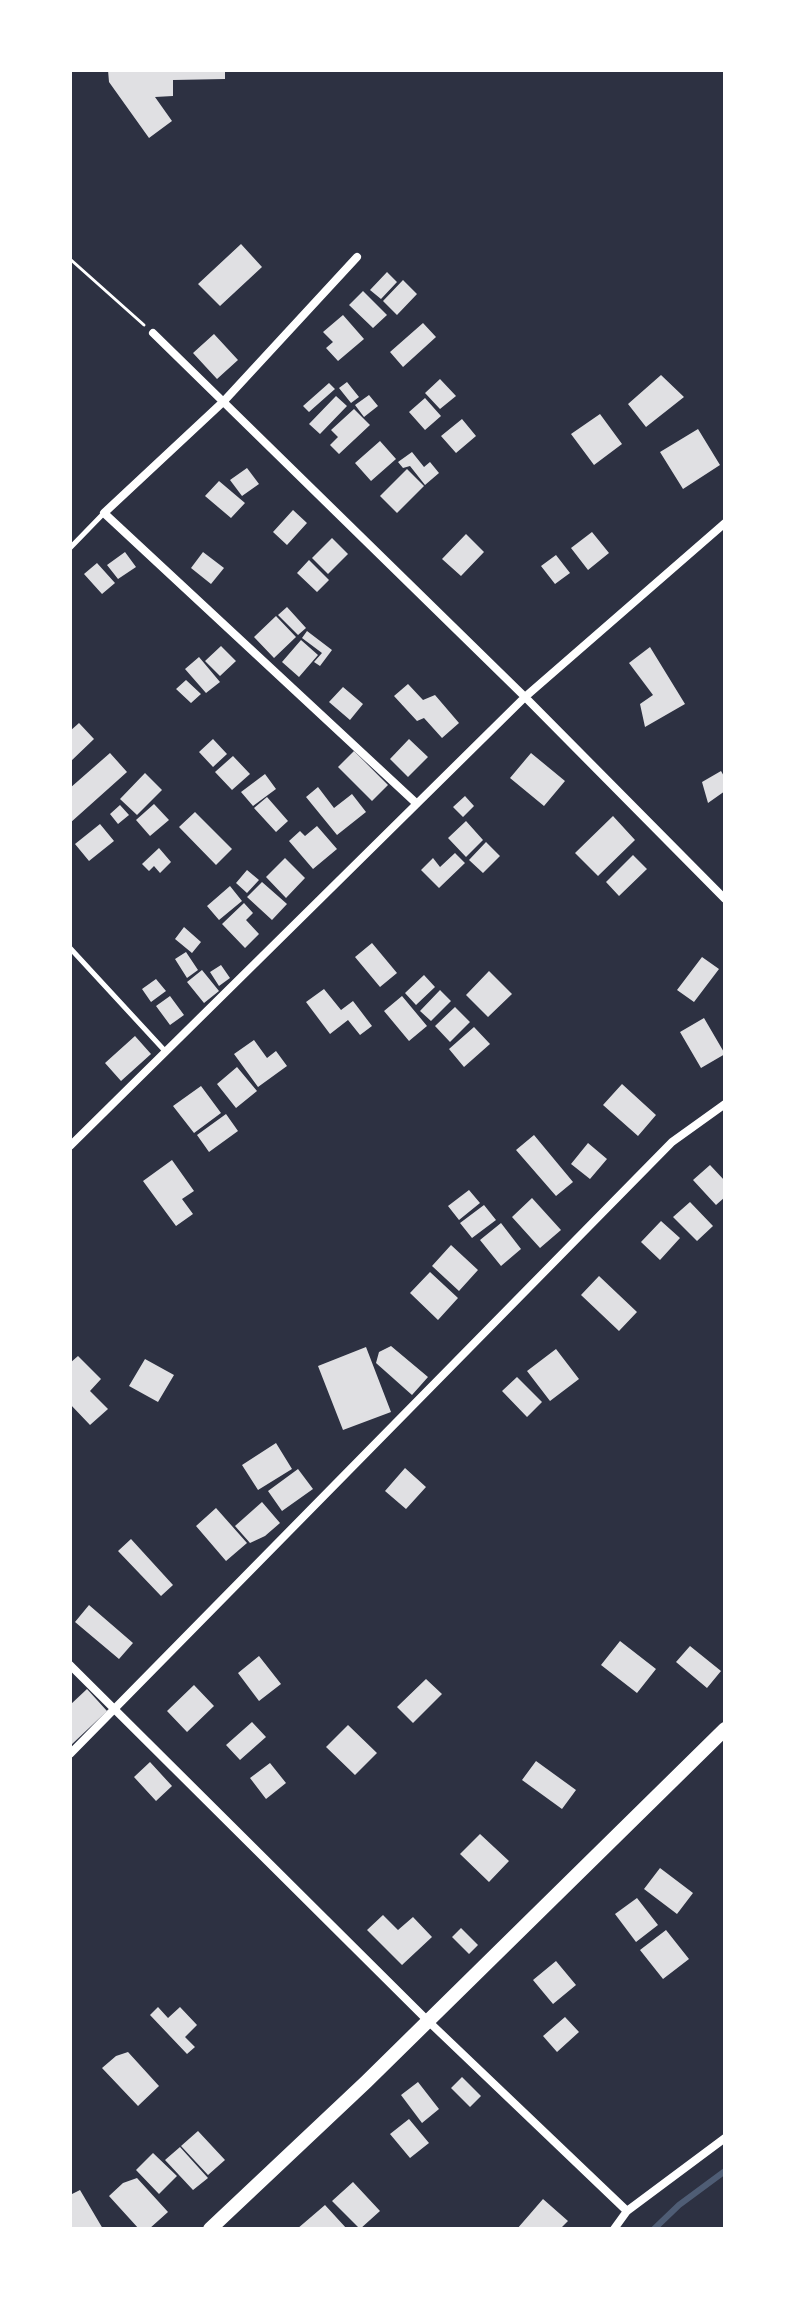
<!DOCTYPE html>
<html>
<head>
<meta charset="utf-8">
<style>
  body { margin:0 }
  #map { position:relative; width:795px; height:2299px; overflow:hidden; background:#2d3142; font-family:"IBM Plex Sans",sans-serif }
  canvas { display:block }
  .frame { position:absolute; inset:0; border:72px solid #fff; pointer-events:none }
</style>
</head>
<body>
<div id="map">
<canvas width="795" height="2299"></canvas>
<div class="frame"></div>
</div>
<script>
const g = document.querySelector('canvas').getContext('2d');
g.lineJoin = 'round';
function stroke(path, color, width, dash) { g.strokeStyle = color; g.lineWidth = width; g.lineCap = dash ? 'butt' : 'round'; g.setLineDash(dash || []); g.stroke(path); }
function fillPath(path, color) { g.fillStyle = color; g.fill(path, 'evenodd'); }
stroke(new Path2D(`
  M654 2229 679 2205 725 2171`), '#4f5d75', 6);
fillPath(new Path2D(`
  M108 70H225V79L173 80V96L155 97 172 121 149 138 109 82Z
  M241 244 262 267 220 306 198 284Z
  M387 272 397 282 381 299 370 290Z
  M403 280 417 294 397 315 383 301Z
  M363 291 387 315 373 328 349 305Z
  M343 315 364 339 338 361 326 348 333 342 323 332Z
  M423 323 436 337 403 367 390 352Z
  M214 334 238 360 217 379 193 353Z
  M661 375 684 397 646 427 628 404Z
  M440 379 456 396 440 409 425 393Z
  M347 382 359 397 351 403 339 388Z
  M329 383 335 389 309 412 303 406Z
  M369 395 378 406 364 417 355 405Z
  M336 396 347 406 320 434 309 424Z
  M425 398 441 416 425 430 409 412Z
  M354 409 370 425 339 454 330 445 338 437 331 430Z
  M600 414 622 444 594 465 571 434Z
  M462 419 476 436 456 453 441 436Z
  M698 429 720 465 683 489 660 452Z
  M380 441 396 459 371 481 355 463Z
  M412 452 424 467 430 462 439 473 425 485 410 466 403 468 398 462Z
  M247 468 259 484 242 496 230 480Z
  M407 469 424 486 397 513 380 496Z
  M219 481 245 503 231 518 205 496Z
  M293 510 307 523 287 545 273 532Z
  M592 532 609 553 588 570 571 548Z
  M466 534 484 552 461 576 442 559Z
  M332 538 348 554 328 574 312 558Z
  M125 552 136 567 118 579 107 565Z
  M203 552 224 568 211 584 191 568Z
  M556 555 570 573 555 584 541 566Z
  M309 560 329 580 317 592 297 573Z
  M97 563 115 583 102 594 84 574Z
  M287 607 306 628 298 635 278 615Z
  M276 616 296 637 274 658 254 637Z
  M307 631 332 650 320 666 314 662 322 653 302 638Z
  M301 640 318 655 299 677 282 662Z
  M221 646 236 661 220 676 205 661Z
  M650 647 685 704 645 727 640 704 653 695 629 663Z
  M199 657 220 682 206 693 185 669Z
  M186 680 201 694 191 703 176 689Z
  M408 684 423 700 435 695 459 723 442 738 424 718 417 721 394 696Z
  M343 687 363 704 350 720 329 702Z
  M79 723 94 739 70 762V731Z
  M213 739 227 754 213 767 199 752Z
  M409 739 428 757 408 777 390 759Z
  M354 751 388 785 372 801 338 767Z
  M110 753 127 772 70 823V788Z
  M531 753 565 781 544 806 510 778Z
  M233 756 250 774 232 790 215 772Z
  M721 771 725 778V791L708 803 702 782Z
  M145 773 162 790 137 815 120 799Z
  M265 774 276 789 253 806 241 792Z
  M318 787 334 808 352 794 366 812 337 835 306 797Z
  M465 796 474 806 463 817 453 807Z
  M267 797 288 821 276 832 254 808Z
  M154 804 169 820 150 836 136 820Z
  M120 805 129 815 118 824 110 814Z
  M195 812 232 849 216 865 179 827Z
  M613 816 635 840 598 876 575 853Z
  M466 821 483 840 466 857 448 838Z
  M100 824 114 841 89 861 75 844Z
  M317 826 337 849 313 869 289 841 300 831 305 836Z
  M486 842 500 856 483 873 469 860Z
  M159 848 171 862 160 873 154 866 149 871 142 864Z
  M455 853 465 863 439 888 421 870 433 858 440 867Z
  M633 855 647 869 619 896 606 882Z
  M285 858 305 878 286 898 266 877Z
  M247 870 259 880 247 893 236 883Z
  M262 882 287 904 272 920 247 897Z
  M230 886 242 901 219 920 207 906Z
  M244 903 253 913 246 920 259 934 245 948 222 924Z
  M184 927 201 942 192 953 175 939Z
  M372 943 397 973 380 987 355 957Z
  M186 952 198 970 187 978 175 959Z
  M702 957 719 969 694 1002 677 990Z
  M221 965 230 978 219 986 210 972Z
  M202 970 219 991 204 1003 187 982Z
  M489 971 512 994 488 1017 466 995Z
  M424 975 435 987 416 1005 405 993Z
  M156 979 166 991 151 1002 142 989Z
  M324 989 341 1010 353 1001 372 1026 360 1035 348 1020 330 1034 306 1002Z
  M440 990 451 1001 431 1021 420 1011Z
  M170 996 184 1015 170 1025 156 1006Z
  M402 996 427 1026 409 1041 384 1011Z
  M455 1007 470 1022 450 1042 435 1026Z
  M704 1018 725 1054 701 1068 680 1032Z
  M474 1027 490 1044 464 1067 449 1049Z
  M135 1036 151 1054 121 1081 105 1063Z
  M254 1040 267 1058 276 1051 287 1066 258 1087 234 1054Z
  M237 1067 257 1091 236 1108 217 1084Z
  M622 1084 656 1115 638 1136 603 1105Z
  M201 1086 221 1113 194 1133 173 1106Z
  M226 1114 238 1131 209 1152 197 1135Z
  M534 1135 573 1182 556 1196 516 1150Z
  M588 1143 607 1159 590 1179 571 1164Z
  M172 1160 194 1191 182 1199 193 1214 176 1226 143 1181Z
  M710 1165 725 1181V1197L716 1205 693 1180Z
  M469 1190 480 1203 459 1220 448 1206Z
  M532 1198 561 1230 540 1248 512 1217Z
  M690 1202 713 1226 697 1241 673 1217Z
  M484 1205 496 1220 472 1238 460 1223Z
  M661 1221 680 1238 660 1260 641 1242Z
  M501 1223 521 1249 501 1266 480 1240Z
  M451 1245 478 1270 459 1291 432 1266Z
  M430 1272 458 1298 438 1320 410 1293Z
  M599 1276 637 1312 619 1331 581 1295Z
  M391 1346 428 1377 412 1395 376 1363 379 1352Z
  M366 1347 391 1412 343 1430 318 1366Z
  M556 1349 579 1379 550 1401 527 1371Z
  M78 1356 101 1379 90 1391 108 1409 90 1425 70 1404V1363Z
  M145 1359 174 1375 158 1402 129 1386Z
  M517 1377 542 1402 527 1417 502 1391Z
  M276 1443 292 1469 258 1490 242 1465Z
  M405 1468 426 1487 406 1509 385 1491Z
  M298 1469 313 1489 282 1511 268 1491Z
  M262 1502 280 1523 265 1536 250 1543 235 1526Z
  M216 1508 247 1543 226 1561 196 1526Z
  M131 1539 173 1585 161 1596 118 1551Z
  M89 1605 133 1643 119 1659 75 1622Z
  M620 1641 656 1669 637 1693 601 1665Z
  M690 1646 721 1671 707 1688 676 1662Z
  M259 1656 281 1684 259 1701 238 1673Z
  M426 1679 442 1694 413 1723 397 1707Z
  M194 1685 214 1706 187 1732 167 1711Z
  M87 1689 107 1711 70 1746V1705Z
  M252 1722 266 1737 240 1760 226 1745Z
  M348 1725 377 1753 355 1775 326 1747Z
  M536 1761 576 1790 562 1809 522 1780Z
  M150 1762 172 1786 156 1801 134 1777Z
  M270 1763 286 1783 266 1799 250 1778Z
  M480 1834 509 1861 489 1882 460 1854Z
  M660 1868 693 1893 677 1914 644 1889Z
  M637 1898 658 1925 636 1942 615 1914Z
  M383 1915 398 1930 413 1917 432 1937 402 1965 367 1930Z
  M461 1928 478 1945 469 1954 452 1937Z
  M666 1930 689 1959 663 1979 640 1950Z
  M556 1961 576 1985 553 2004 533 1980Z
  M158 2007 168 2018 180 2007 197 2025 185 2037 195 2047 187 2054 150 2015Z
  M565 2017 579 2032 557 2052 543 2036Z
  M128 2052 159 2086 138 2106 102 2068 116 2056Z
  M462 2077 481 2096 470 2107 451 2088Z
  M418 2082 439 2109 422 2123 401 2095Z
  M409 2119 429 2143 410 2158 390 2134Z
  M198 2131 225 2160 208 2175 181 2146Z
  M180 2147 208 2178 193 2190 165 2160Z
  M153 2153 177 2176 159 2194 136 2170Z
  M137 2178 168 2212 149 2229H139L109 2196 123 2183Z
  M353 2182 380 2211 360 2229 332 2201Z
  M80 2190 103 2229H70V2195Z
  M543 2199 568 2221 560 2229H517Z
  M325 2205 347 2229H297Z`), '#e0e0e3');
stroke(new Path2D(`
  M70 259 144 325`), '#fff', 3);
stroke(new Path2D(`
  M70 548 104 513
  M70 948 165 1051`), '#fff', 5);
stroke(new Path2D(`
  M357 257 224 401 104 513 416 803
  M153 333 525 697 725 899
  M70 1146 525 697 725 523
  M70 1665 428 2021 627 2211
  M70 1754 672 1142 725 1104
  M614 2229 627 2211 725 2138`), '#fff', 8);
stroke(new Path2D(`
  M210 2229 366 2082 725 1729`), '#fff', 14);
</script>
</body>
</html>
